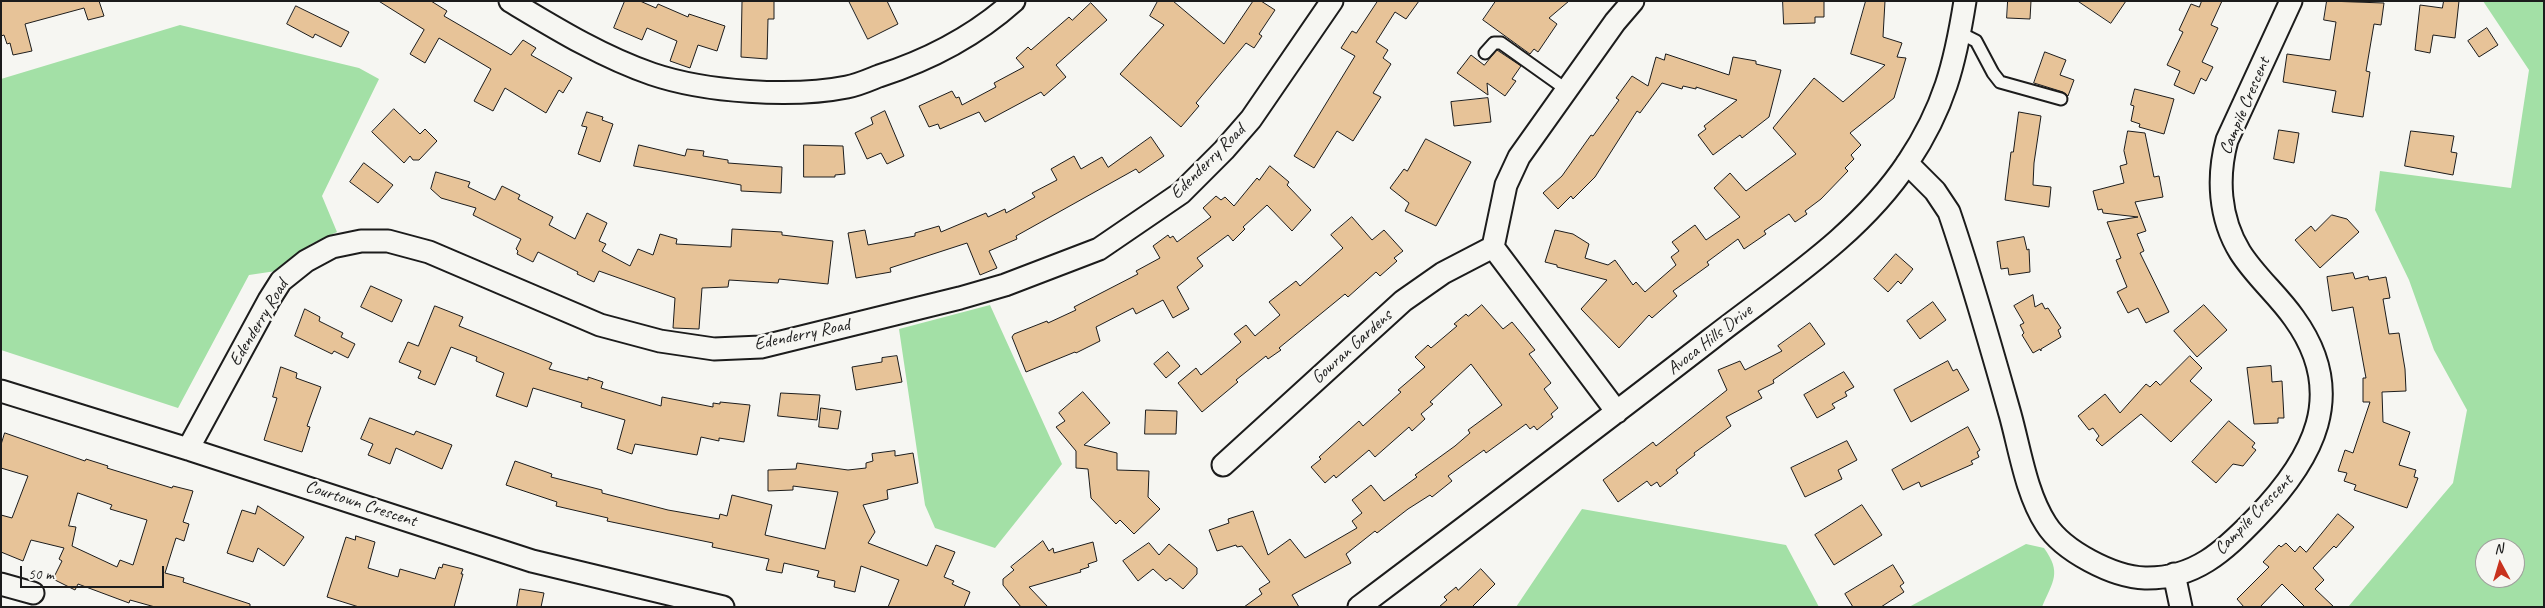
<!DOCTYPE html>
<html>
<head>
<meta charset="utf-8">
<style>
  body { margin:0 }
  #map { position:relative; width:2545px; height:608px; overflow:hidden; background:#f6f6f2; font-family:Caveat,sans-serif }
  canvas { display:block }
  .frame { position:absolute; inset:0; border:2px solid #1c1c1c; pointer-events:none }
  .north { position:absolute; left:2475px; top:538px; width:50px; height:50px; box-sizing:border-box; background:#f6f6f2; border:1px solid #9f9f9c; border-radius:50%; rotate:354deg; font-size:14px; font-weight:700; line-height:20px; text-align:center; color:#1c1c1c }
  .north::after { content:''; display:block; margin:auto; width:18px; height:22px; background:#c8321e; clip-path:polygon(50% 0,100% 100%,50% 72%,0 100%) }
  .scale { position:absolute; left:20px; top:566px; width:144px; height:22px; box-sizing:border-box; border:2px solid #1c1c1c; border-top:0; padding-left:6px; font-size:15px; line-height:18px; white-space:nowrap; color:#1c1c1c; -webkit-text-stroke:4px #f6f6f2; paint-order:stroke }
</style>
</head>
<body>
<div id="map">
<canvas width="2545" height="608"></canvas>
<div class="frame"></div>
<div class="north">N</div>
<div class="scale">50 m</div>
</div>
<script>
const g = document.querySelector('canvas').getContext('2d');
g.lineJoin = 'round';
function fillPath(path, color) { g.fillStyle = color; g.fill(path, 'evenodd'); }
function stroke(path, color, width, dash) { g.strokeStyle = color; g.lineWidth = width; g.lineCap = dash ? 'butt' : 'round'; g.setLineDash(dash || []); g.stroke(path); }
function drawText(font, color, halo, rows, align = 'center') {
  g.font = font + ' Caveat,sans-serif'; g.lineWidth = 5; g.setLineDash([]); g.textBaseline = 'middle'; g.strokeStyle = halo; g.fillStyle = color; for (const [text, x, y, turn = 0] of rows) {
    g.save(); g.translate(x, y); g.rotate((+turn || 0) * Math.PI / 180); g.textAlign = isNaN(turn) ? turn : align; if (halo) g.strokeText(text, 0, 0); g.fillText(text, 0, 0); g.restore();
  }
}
fillPath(new Path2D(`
  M2483 1H2544V607H2348L2453 483 2467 410 2434 350 2409 280 2375 210 2380 171 2511 188 2529 70ZM2485 548H2515V578H2485Z
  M180 25 359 68 379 79 322 196 337 232 311 244 276 271 249 275 178 408 1 350V79Z
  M990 305 1062 464 995 548 935 528 925 505 899 329Z
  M1582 509 1786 545 1819 607H1516Z
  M2026 544 2044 548C2062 573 2053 581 2042 607H1909Z`), '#a3e0a6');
const building = new Path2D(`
  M1 1H99L104 16 88 20 84 8 25 24 32 51 13 55 10 43 7 44 4 35 1 36Z
  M379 1H431L447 11 444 16 511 55 523 40 536 48 531 55 572 78 563 93 559 90 546 113 505 88 493 111 474 101 491 69 439 38 425 63 410 54 424 30Z
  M625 1H640L656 8 658 4 688 17 689 14 725 26 717 51 698 45 690 68 670 61 677 41 647 28 642 40 614 28Z
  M774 1V19H768L767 59 741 57 742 2Z
  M849 1H887L898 24 868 39Z
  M1158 1H1173L1224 44 1253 1H1261L1275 10 1259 34 1262 36 1254 48 1246 43 1196 103 1199 106 1181 127 1120 74 1164 25 1150 16Z
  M1378 1H1419L1406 19 1395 12 1376 42 1388 50 1383 58 1391 64 1373 93 1381 97 1353 141 1337 131 1314 168 1294 156 1355 56 1341 48 1352 31 1356 33Z
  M1496 1H1569L1549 18 1557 24 1538 52 1534 49 1530 54 1483 20Z
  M1783 1H1824V17H1815V23L1784 24Z
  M1866 1H1885L1883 37 1902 43 1897 57 1906 58 1894 98 1850 133 1861 145 1851 155 1854 159 1845 168 1848 171 1821 199 1805 211 1807 214 1795 222 1789 214 1764 231 1766 234 1744 249 1738 239 1707 262 1709 265 1673 291 1677 296 1652 318 1649 315 1619 348 1581 309 1607 280 1557 267V265L1545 262 1555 230 1573 234 1589 244 1585 258 1608 265 1615 260 1633 285 1636 282 1645 292 1676 265 1671 257 1679 251 1672 242 1695 225 1706 240 1740 217 1714 188 1730 173 1746 191 1796 154 1773 128 1814 78 1843 102 1885 65 1851 54Z
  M2008 1H2031L2030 19 2007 18Z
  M2078 1H2126L2111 23Z
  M2202 1H2222L2211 25 2218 28 2202 62 2213 67 2206 81 2201 78 2194 94 2174 85 2180 71 2167 65 2183 32 2179 30 2191 4 2199 7Z
  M2327 1 2384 3 2381 25 2374 24 2366 71 2370 72 2363 117 2332 112 2336 91 2283 82 2287 54 2330 60 2336 22 2324 20Z
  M2444 1H2459L2455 38 2433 35 2430 53 2415 50 2420 5 2442 8Z
  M1091 3 1107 20 1056 65 1066 77 1044 96 1041 92 985 122 979 112 940 129 938 124 929 127 919 106 952 91 956 98 959 97 962 105 996 87 994 83 1024 67 1016 58 1028 47 1031 50 1069 17 1072 20Z
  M296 6 349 32 341 47 315 34 313 38 287 24Z
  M2487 28 2498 45 2479 57 2468 41Z
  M1497 50 1521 66 1512 79 1516 81 1505 96 1487 83 1488 95 1457 73 1471 55 1484 65Z
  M2045 52 2066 60 2060 75 2074 80 2068 96 2063 92 2034 83Z
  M1666 54 1729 75 1733 57 1756 61V64L1781 70 1769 117 1742 138 1740 135 1713 155 1698 135 1706 129 1704 126 1737 100 1696 87V89L1683 86 1682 89 1662 83 1640 113 1637 111 1595 177 1573 199 1571 196 1558 209 1543 193 1562 176 1591 135 1593 136 1619 100 1616 98 1632 76 1648 86 1656 57 1664 60Z
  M2135 89 2174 99 2164 134 2139 127 2140 124 2131 121 2134 106 2131 105Z
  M1488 98 1491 122 1454 126 1451 102Z
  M394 109 420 134 425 129 437 141 419 160H413L410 156 404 163 372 132Z
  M885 111 904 156 887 164 881 153 867 159 855 133 873 124 871 118Z
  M587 112 603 117 602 120 613 124 600 162 578 154 587 127 582 126Z
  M2019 112 2041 116 2034 163 2033 185 2051 187 2049 207 2005 200 2011 152H2013Z
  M2279 130 2299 133 2294 163 2274 159Z
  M2128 131 2145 133 2154 177 2159 176 2163 197 2135 202 2146 231 2137 234 2144 251 2140 253 2169 312 2146 323 2138 308 2128 313 2117 292 2127 287 2116 260 2121 258 2107 222 2138 217 2103 213 2102 209 2098 210 2093 191 2124 183 2120 166 2127 164 2124 151Z
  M2411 131 2454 136 2451 152 2457 153 2453 175 2405 166Z
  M1151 137 1164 156 1139 173 1136 169 1016 236 1017 239 989 251 997 268 980 275 967 243 890 268 891 272 856 278 848 233 865 230 868 245 915 236V233L939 226 941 232 986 213 988 217 1005 209 1006 213 1035 197 1032 193 1057 180 1051 169 1074 156 1081 169 1102 157 1108 167Z
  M1426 139 1471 162 1436 226 1405 211 1409 203 1390 188 1404 169 1407 171Z
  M639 145 685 156 687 149 704 151 703 156 728 160V163L782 167 781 193 741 191V185L634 166Z
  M804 145 843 146 845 174 835 175V177H804Z
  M364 163 393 185 378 203 350 182Z
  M1270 166 1289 182 1287 185 1311 210 1292 231 1267 205 1243 227 1245 229 1233 241 1228 235 1197 258 1203 266 1177 287 1189 309 1173 318 1163 300 1136 314 1133 308 1096 327 1100 341 1076 353 1075 352 1026 372 1012 337 1014 334 1047 321 1048 323 1076 310 1074 307 1138 274 1136 271 1160 258 1153 246 1168 235 1170 238 1173 236 1177 242 1211 217 1203 208 1216 196 1221 200 1225 197 1234 206 1257 178 1259 180Z
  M436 172 470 182 468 187 495 200 502 186 520 195 518 199 553 217 549 225 575 239 587 213 607 223 599 241 606 244 602 251 630 266 638 249 653 255 660 234 677 239 676 244 731 247 732 229 782 232V235L833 241 828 284 779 279 778 283 729 280 728 287 702 288 699 329 673 328 675 298 599 271 594 282 577 274 578 272 538 252 533 262 517 254 518 251 516 249 521 239 473 215 476 208 441 198 431 189Z
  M2332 215 2347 219 2359 232 2320 268 2295 240 2311 226 2315 231Z
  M1352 217 1372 240 1384 230 1403 251 1394 258 1397 261 1380 276 1376 272 1348 297 1345 294 1279 348 1281 350 1268 359 1266 356 1236 380 1238 382 1202 412 1178 383 1196 368 1201 375 1241 342 1234 334 1246 325 1255 336 1280 315 1269 302 1296 281 1300 286 1343 248 1331 235Z
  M2024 237 2027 250 2029 249 2030 272 2009 275 2008 268 2001 269 1997 242Z
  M1896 254 1913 269 1901 284 1898 281 1888 292 1874 279Z
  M2353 273 2355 279 2368 276 2369 280 2386 277 2390 298 2383 299 2389 334 2399 333 2405 369 2406 391 2382 392 2383 422 2410 432 2399 465 2416 470 2414 477 2418 478 2407 508 2354 490 2356 485 2344 481 2347 473 2338 471 2345 450 2353 453 2370 402H2363V378H2366L2353 307 2332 311 2327 277Z
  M371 286 402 300 392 322 361 307Z
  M2033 295 2035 307 2042 303 2045 309 2048 308 2061 328 2058 330 2061 337 2041 349V351L2040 349 2033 353 2022 335 2024 333 2020 325 2024 323 2014 306Z
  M1933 302 1946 320 1920 339 1907 321Z
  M1482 305 1503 329 1512 322 1535 350 1529 354 1551 383 1544 389 1558 408 1551 414 1553 417 1537 430 1534 426 1530 429 1526 424 1486 453 1484 450 1448 476 1452 481 1432 497 1430 495 1408 509 1377 533 1375 531 1346 554 1351 563 1292 595 1299 607H1244L1262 594 1259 589 1270 582 1242 546 1237 547 1236 545 1217 551 1209 530 1229 523 1228 519 1253 511 1268 555 1290 539 1305 558 1357 528 1352 521 1362 513 1352 500 1371 485 1384 501 1417 477 1415 475 1455 446 1470 433 1468 430 1502 405 1471 364 1430 402 1433 404 1421 414 1425 419 1412 431 1409 427 1375 457 1369 450 1336 478 1334 475 1325 483 1311 467 1321 459 1319 457 1359 421 1363 426 1401 392 1398 390 1425 367 1415 357 1428 345 1431 348 1457 326 1454 324 1466 314 1468 316Z
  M2204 305 2227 330 2197 357 2174 331Z
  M435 306 463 317 459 326 552 363 549 369 588 380V377L603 382 601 388 661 406 662 397 713 407V403L720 404V402L750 405 744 442 719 438V441L701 437 697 455 635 444 632 454 617 449 625 420 581 407 582 403 533 388 527 407 496 396 504 373 476 361 477 357 451 347 435 385 418 378 421 371 399 362 408 342 418 346Z
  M305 309 320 317 319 321 343 333 341 337 355 344 348 358 334 351 332 354 295 336Z
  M1810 323 1825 344 1773 380 1774 383 1758 391 1762 398 1726 417 1731 426 1694 453 1695 455 1676 470 1678 473 1660 487 1657 482 1651 486 1647 481 1618 502 1603 480 1653 442 1656 446 1727 390 1718 370 1740 361 1745 370 1782 351 1778 346Z
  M1168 352 1180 366 1166 378 1154 364Z
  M897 356 902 382 856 390 852 367 882 362V358Z
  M2190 356 2202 368 2190 381 2212 400 2171 442 2141 414 2102 446 2096 440 2099 436 2093 428 2089 430 2078 416 2105 394 2120 413 2146 384 2150 387 2156 381 2160 385Z
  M1948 361 1953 371 1957 369 1969 390 1911 422 1894 390Z
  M2271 366 2272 382 2282 381 2284 418H2278V423L2254 424 2247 368Z
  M281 367 297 373 296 378 321 387 307 426 310 427 302 452 264 440 277 398 273 397Z
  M1844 372 1854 387 1845 392 1847 396 1832 404 1835 408 1817 418 1804 395Z
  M1083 392 1110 423 1084 445 1117 453V470L1149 471 1148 497 1160 509 1134 534 1120 520 1116 524 1091 498 1088 469 1076 468V451L1056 427 1065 421 1059 413Z
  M781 393 820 395 817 420 778 416Z
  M821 408 841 411 838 429 819 427Z
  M1146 410 1177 411 1176 434H1145Z
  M370 418 414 435 416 431 452 445 442 469 396 448 390 464 368 455 373 444 361 439Z
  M2229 421 2255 443 2252 447 2256 450 2243 466 2233 464 2216 483 2192 462Z
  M1968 427 1980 450 1977 452 1979 457 1971 461 1973 464 1921 487 1919 482 1903 490 1892 470Z
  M5 433 85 461 86 459 108 466 107 468 172 488 173 486 193 491 183 522 189 524 184 541 176 538 165 573 184 578 183 582 250 604V607H155L130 600 129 603 78 584 75 590 53 579 62 561 59 559 64 548 31 540 23 561 1 552V515L12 518 28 476 1 468V445ZM78 493 112 505 110 509 147 520 133 565 120 560 117 567 72 546 76 527 69 526Z
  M1847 441 1857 460 1838 470 1842 479 1805 497 1791 468Z
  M895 451V456L913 453 918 483 887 490 888 499 863 505 875 532 868 543 927 566 936 545 955 552 944 577 954 581 952 584 970 592 964 607H888L899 580 861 566 855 592 834 587 835 581 817 577 819 571 784 563 782 573 766 570 769 559 712 547 713 543 607 521 608 518 556 506 557 502 506 485 515 461 552 474 551 477 602 490V493L668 510 719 519 720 514 727 516 732 495 772 505 765 535 825 549 838 492 793 486V490L768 491V470L796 469 797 463 848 470 866 468V463L873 461 872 454Z
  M1862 505 1882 535 1834 565 1815 535Z
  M258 506 304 537 284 566 258 548 253 562 227 553 242 510 255 514Z
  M2338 514 2354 527 2336 548 2334 546 2313 568 2324 580 2315 589 2334 607H2305L2282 584 2260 607H2244L2237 599 2269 567 2263 562 2279 545 2281 547 2286 543 2295 552 2300 546 2306 552Z
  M356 536 375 542 368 568 398 577 400 569 435 579 439 567 442 568 443 564 463 569 461 574H463L454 607H359L327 597 346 537 355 540Z
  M1043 541 1049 551 1053 548 1054 553 1093 542 1097 561 1088 564 1089 567 1080 570 1081 572 1029 587 1048 607H1021L1003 585V579L1014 570 1011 567Z
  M1149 543 1159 555 1169 544 1197 568V574L1183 589 1170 578 1166 581 1153 569 1138 581 1123 561Z
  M1893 565 1904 583 1900 586 1904 592 1881 607H1853L1845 594Z
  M1481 569 1495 584 1472 607H1439L1447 600 1444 597 1456 587 1458 590Z
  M520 589 544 593 541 607H517Z`);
fillPath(building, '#e7c398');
stroke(building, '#1c1c1c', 1);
const service = new Path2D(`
  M1960 33 1976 41 1993 73 2000 82 2061 99
  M1485 53 1494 43H1501L1567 90`);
const minor = new Path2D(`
  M510 1C555 28 602 57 652 74 705 92 792 98 847 87 858 85 869 80 879 76 929 60 975 36 1014 1
  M1907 163 1935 191 1949 212C1972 279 1991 347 2010 414 2020 450 2026 493 2046 524 2063 551 2113 577 2145 578 2195 579 2224 551 2256 518 2313 459 2349 394 2294 318 2278 295 2255 276 2240 252 2219 218 2217 177 2227 140L2291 1
  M1 391 188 449 532 561 723 607
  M1617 412 1493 247 1506 185 1519 157 1615 22 1633 1
  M188 449 269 300 281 281 306 261 332 247 361 241H388L429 252 600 325 660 341 714 349 761 347 960 298 1005 285 1099 249 1181 193 1224 150 1251 119 1332 1
  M1223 465 1403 301 1443 273 1493 247
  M2174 574 2181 607
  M1 584 33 593
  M1359 607C1477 518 1595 429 1711 339 1780 285 1859 236 1908 162 1944 108 1955 64 1965 1`);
stroke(service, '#1c1c1c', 15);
stroke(minor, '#1c1c1c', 25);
stroke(service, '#f6f6f2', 11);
stroke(minor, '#f6f6f2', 21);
drawText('18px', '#1c1c1c', '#f6f6f2', [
  ["Campile Crescent",2245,106,-67],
  ["Edenderry Road",1208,162,-45],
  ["Edenderry Road",259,323,-59],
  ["Edenderry Road",802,335,-12],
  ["Avoca Hills Drive",1710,340,-38],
  ["Gowran Gardens",1352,347,-42],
  ["Courtown Crescent",361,504,18],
  ["Campile Crescent",2254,515,-46]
]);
</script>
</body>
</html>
